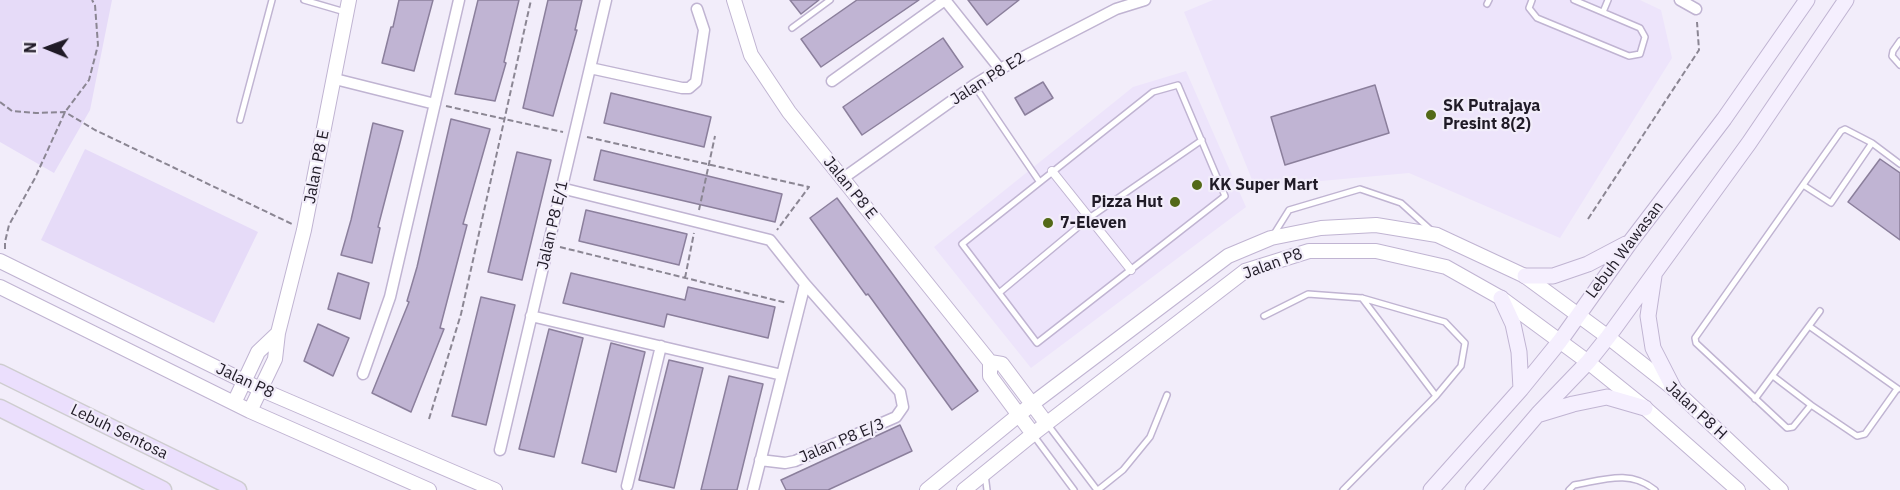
<!DOCTYPE html>
<html>
<head>
<meta charset="utf-8">
<style>
  body { margin:0 }
  #map { position:relative; width:1900px; height:490px; overflow:hidden; background:#f2edfa; font-family:"IBM Plex Sans",sans-serif }
  canvas { display:block }
  .north { position:absolute; left:18px; top:18px; width:60px; height:60px; -webkit-text-stroke:4px #f2edfa; paint-order:stroke; rotate:271deg; font-size:16px; font-weight:700; line-height:24px; text-align:center; color:#201b27 }
  .north::after { content:''; display:block; margin:auto; width:21px; height:27px; background:#201b27; clip-path:polygon(50% 0,100% 100%,50% 72%,0 100%) }
</style>
</head>
<body>
<div id="map">
<canvas width="1900" height="490"></canvas>
<div class="north">N</div>
</div>
<script>
const g = document.querySelector('canvas').getContext('2d');
g.lineJoin = 'round';
function fillPath(path, color) { g.fillStyle = color; g.fill(path, 'evenodd'); }
function stroke(path, color, width, dash) { g.strokeStyle = color; g.lineWidth = width; g.lineCap = dash ? 'butt' : 'round'; g.setLineDash(dash || []); g.stroke(path); }
function drawText(font, color, halo, rows, align = 'center') {
  g.font = font + ' "IBM Plex Sans",sans-serif'; g.lineWidth = 4.5; g.setLineDash([]); g.textBaseline = 'middle'; g.strokeStyle = halo; g.fillStyle = color; for (const [text, x, y, turn = 0] of rows) {
    g.save(); g.translate(x, y); g.rotate((+turn || 0) * Math.PI / 180); g.textAlign = isNaN(turn) ? turn : align; if (halo) g.strokeText(text, 0, 0); g.fillText(text, 0, 0); g.restore();
  }
}
fillPath(new Path2D(`
  M1213 0H1640L1661 10 1672 58 1560 238 1409 173 1255 187 1184 12Z
  M1186 71 1246 207 1031 368 934 247 1133 87Z`), '#ede4fb');
fillPath(new Path2D(`
  M0 0H112L90 110 54 173 0 142Z
  M85 149 258 232 214 323 41 240Z`), '#e6dbf8');
const building = new Path2D(`
  M399 0H433L414 71 382 63 391 27H393Z
  M478 0H519L504 62 506 63 495 101 455 94Z
  M548 0H582L575 30H577L553 116 523 108Z
  M790 0H819L801 14Z
  M857 0H919L821 67 801 39Z
  M968 0H1019L987 25Z
  M943 38 963 67 862 135 843 107Z
  M1043 82 1053 98 1025 115 1015 98Z
  M1375 85 1389 133 1285 165 1271 117Z
  M611 93 711 117 704 147 604 123Z
  M451 119 490 129 463 224 467 225 440 328 444 329 411 412 372 393 409 302 407 301 417 267Z
  M373 123 403 131 378 227 380 228 372 263 341 255 351 220Z
  M601 150 782 194 775 222 594 180Z
  M517 152 551 160 522 280 488 272Z
  M1880 159 1900 173V240L1848 202Z
  M837 198 978 391 952 410 868 294 866 295 810 218Z
  M586 210 687 234 679 265 579 241Z
  M338 273 369 283 360 319 328 309Z
  M571 273 685 300 688 287 775 307 768 338 667 314 664 327 563 303Z
  M481 297 515 305 486 425 452 416Z
  M318 324 349 338 333 376 304 361Z
  M549 329 583 338 554 457 519 449Z
  M611 343 645 352 616 472 582 463Z
  M669 360 703 368 674 488 639 480Z
  M729 376 763 384 737 490H701Z
  M900 425 912 451 828 490H786L781 480Z`);
fillPath(building, '#c0b4d3');
stroke(building, '#8b7f9c', 1.5);
const service = new Path2D(`
  M304 0 345 12
  M1532 0 1529 8 1537 18 1629 56 1640 54 1645 37 1640 28 1574 0
  M1487 4 1489 0
  M1603 12 1608 0
  M792 28 830 0
  M1900 41 1893 51 1892 56 1900 65
  M974 85 1039 181
  M1178 85 1225 196 1037 343 962 244 1153 92Z
  M240 120 272 0
  M1803 185 1831 203 1872 143
  M1274 234 1289 210 1360 189 1401 203 1433 232
  M999 293 1089 218 1202 140
  M1362 298 1436 396
  M1264 316 1308 294 1362 298 1445 322 1465 343 1461 366 1436 396 1343 490
  M1809 326 1898 389
  M1773 376 1811 405 1857 436 1865 434 1897 389
  M1755 399 1820 311
  M1811 405 1793 427 1787 428 1696 343 1695 338 1841 131 1845 129 1872 143 1900 164
  M1048 425 1097 490
  M1034 436 1074 490
  M985 474 987 490
  M1098 490 1123 470 1150 437 1167 395
  M1569 490 1574 485C1603 480 1630 469 1655 490`);
const pedestrian = new Path2D(`
  M1052 171 1131 270`);
const minor = new Path2D(`
  M945 0 1000 69
  M1680 0 1696 9
  M590 68 682 88H689L696 82 704 30 697 9
  M335 79 435 104
  M832 81 945 0
  M842 179 974 85 1000 69 1116 9 1145 0
  M561 188 770 240 805 284 900 392 903 407 896 417 795 461 785 463 760 460
  M531 316 782 375
  M363 374 390 297 459 0
  M500 450 606 0
  M627 486 661 346
  M753 490 805 284`);
const tertiary = new Path2D(`
  M734 0 751 55 789 112 990 362
  M0 261 260 389 495 490
  M0 287 250 411 429 490
  M990 362 1002 364 1047 424
  M990 362V376L1033 434
  M234 403 258 352 278 333
  M250 411 275 359 278 333 304 230 349 0
  M927 490 1032 404 1228 256 1271 238 1321 228 1376 225 1437 235 1525 276 1608 337 1674 389 1781 490
  M964 490 1033 434 1245 271 1309 251H1376L1446 267 1501 298 1588 362 1645 408 1738 490`);
const secondary = new Path2D(`
  M1525 276H1553L1588 264 1626 244
  M1654 276 1648 316 1653 348 1674 389
  M1501 298 1513 324 1519 352 1521 389
  M1540 414 1573 404 1607 397 1645 408
  M1431 490 1521 389 1560 341 1631 241 1724 119 1807 0
  M1473 490 1538 414 1588 362 1608 337 1749 143 1846 0`);
const primary = new Path2D(`
  M0 373 238 490
  M0 408 163 490`);
stroke(service, '#c0b4d2', 8);
stroke(pedestrian, '#c0b4d2', 10);
stroke(minor, '#c0b4d2', 13);
stroke(tertiary, '#c0b4d2', 16);
stroke(secondary, '#c0b4d2', 17);
stroke(primary, '#cecdcf', 19);
stroke(new Path2D(`
  M0 102 12 111 36 113 65 112 95 130 292 224
  M446 106 563 132
  M587 137 809 187 777 230
  M699 210 715 136
  M1588 219 1699 50 1697 22
  M560 247 787 303
  M5 249V242L9 225 35 178 65 112 89 80 98 45 95 5 92 0
  M685 278 694 233
  M429 419 461 314 531 0`), '#8b8693', 2, [6, 3]);
stroke(service, '#fff', 5);
stroke(pedestrian, '#fff', 8);
stroke(minor, '#fff', 10);
stroke(tertiary, '#fff', 14);
stroke(secondary, '#f5effe', 15);
stroke(primary, '#ebdffd', 16);
for (const [x, y, r, color] of [
  [1431,115,6,"#536917"],
  [1197,185,6,"#536917"],
  [1175,202,6,"#536917"],
  [1048,223,6,"#536917"]
]) { const dot = new Path2D(); dot.arc(x, y, r, 0, 2 * Math.PI); g.fillStyle = color; g.fill(dot); stroke(dot, '#f2edfa', 2); }
drawText('16px', '#201b27', '#f2edfa', [
  ["Jalan P8 E2",988,79,-32],
  ["Jalan P8 E",317,167,-79],
  ["Jalan P8 E",850,188,51],
  ["Jalan P8 E/1",553,225,-77],
  ["Lebuh Wawasan",1625,250,-53],
  ["Jalan P8",1273,264,-20],
  ["Jalan P8",245,381,25],
  ["Jalan P8 H",1696,411,43],
  ["Lebuh Sentosa",119,432,26],
  ["Jalan P8 E/3",842,441,-23]
]);
drawText('bold 16px', '#201b27', '#f2edfa', [
  ["SK Putrajaya",1443,106],
  ["Presint 8(2)",1443,124],
  ["KK Super Mart",1209,185],
  ["Pizza Hut",1163,202,"right"],
  ["7-Eleven",1060,223]
], 'left');
</script>
</body>
</html>
